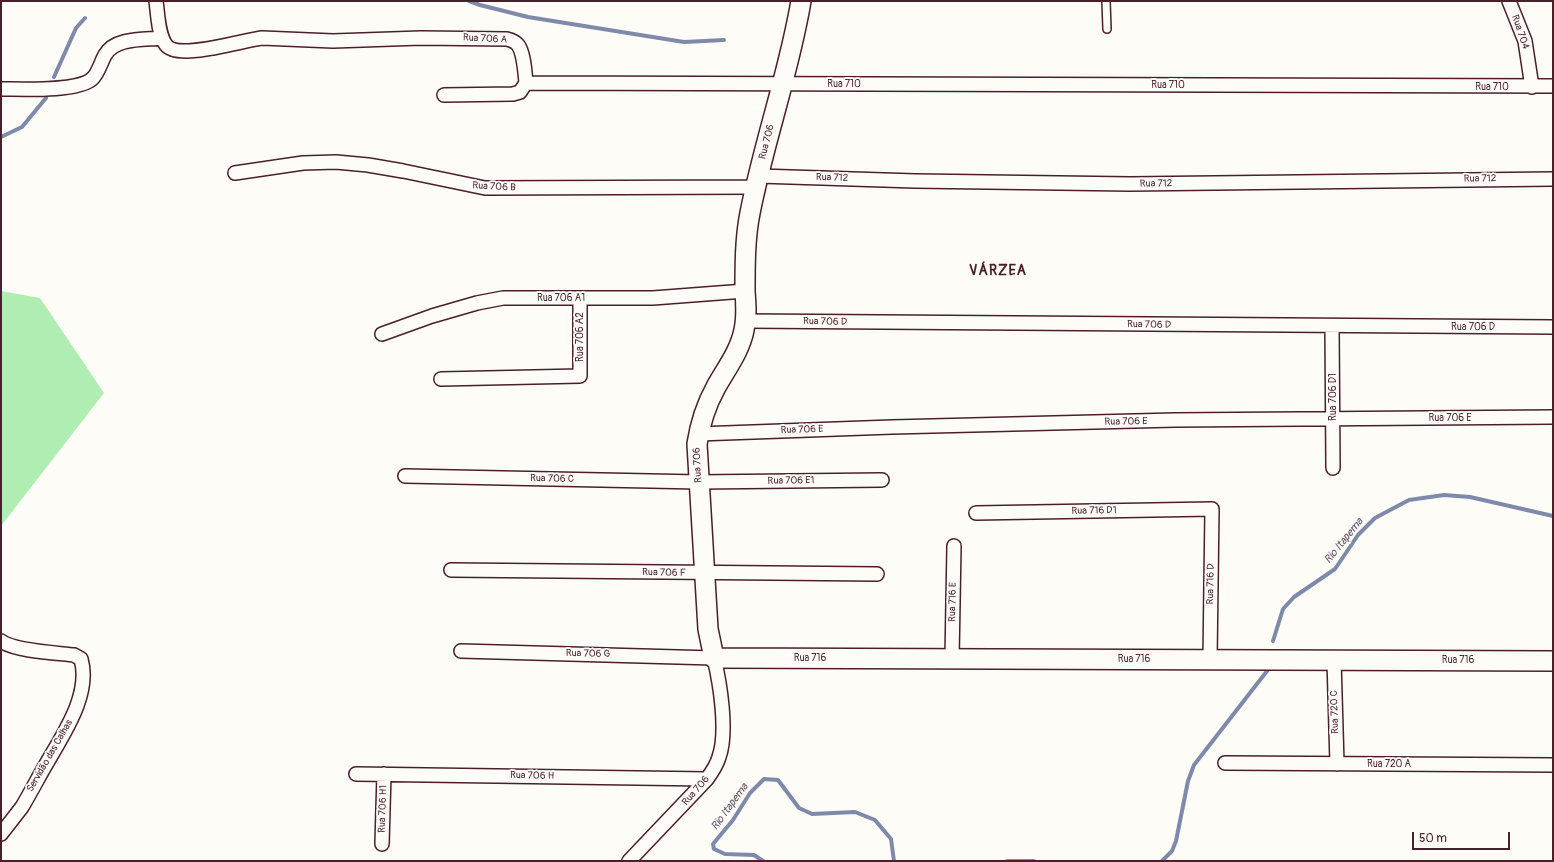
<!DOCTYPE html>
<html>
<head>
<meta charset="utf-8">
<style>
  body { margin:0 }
  #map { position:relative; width:1554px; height:862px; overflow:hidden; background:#fdfcf7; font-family:Pangolin,sans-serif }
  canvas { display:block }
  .frame { position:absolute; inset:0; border:2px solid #4a1f2b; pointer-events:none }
  .scale { position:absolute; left:1412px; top:832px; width:98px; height:18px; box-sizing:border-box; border:2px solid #4a1f2b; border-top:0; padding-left:5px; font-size:12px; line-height:14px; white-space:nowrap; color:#4a1f2b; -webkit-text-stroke:3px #fdfcf7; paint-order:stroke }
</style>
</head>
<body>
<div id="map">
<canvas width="1554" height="862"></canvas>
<div class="frame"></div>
<div class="scale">50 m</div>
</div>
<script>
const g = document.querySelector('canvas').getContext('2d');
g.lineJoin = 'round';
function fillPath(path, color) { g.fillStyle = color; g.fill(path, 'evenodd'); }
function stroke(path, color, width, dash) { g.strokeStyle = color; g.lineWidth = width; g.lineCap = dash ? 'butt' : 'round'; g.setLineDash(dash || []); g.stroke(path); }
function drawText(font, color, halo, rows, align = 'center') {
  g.font = font + ' Pangolin,sans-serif'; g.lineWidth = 3.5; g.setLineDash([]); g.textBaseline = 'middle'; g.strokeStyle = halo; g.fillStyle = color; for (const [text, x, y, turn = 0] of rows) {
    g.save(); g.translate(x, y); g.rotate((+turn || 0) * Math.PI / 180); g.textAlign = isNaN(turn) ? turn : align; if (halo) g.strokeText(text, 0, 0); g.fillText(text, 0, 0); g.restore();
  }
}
fillPath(new Path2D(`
  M1 291 40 298 104 393 1 526Z`), '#b0edb3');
stroke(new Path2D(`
  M469 1 480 5 528 17 684 42 724 40
  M54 77 76 28 85 18
  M1 137 22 127 46 98
  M1273 641 1283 609 1294 597 1335 569 1358 535 1375 518 1409 500 1444 495 1470 497 1553 516
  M763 861 754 855 725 854 714 849 713 844 733 820 750 793 764 779 778 780 799 808 812 814 855 812 875 820 891 839 894 861
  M1007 861H1034
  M1162 861 1172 851 1176 841 1188 781 1194 765 1267 671`), '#7f8aaa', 4);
const lane = new Path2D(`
  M1106 1 1107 29`);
const street = new Path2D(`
  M156 1C158 15 158 34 166 45 178 61 243 40 262 38L333 41 421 38 507 39C511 40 515 41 518 45 524 53 525 73 526 83L1553 86
  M1509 1 1525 41 1532 87
  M1 89C21 89 77 92 92 79 98 74 101 62 105 55 115 37 145 40 162 38
  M444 95 513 94 520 92 526 83
  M235 173 303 163 336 162 368 165 403 171 485 188 756 187
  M759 176 915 181 1130 184 1553 179
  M746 321 1553 327
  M1332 326 1333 468
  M382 334 432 316 477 303 503 298H653L745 291
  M441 379 580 376V298
  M698 434 892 427 1175 420 1553 417
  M405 476 699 482 882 480
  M976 513 1212 509 1210 659
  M451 570 877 574
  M1 641C14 651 57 653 74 655L81 659C91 694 64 733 48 761 39 776 31 792 22 807 15 816 8 825 1 834
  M461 651 714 658C720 683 728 732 719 757 717 765 712 772 707 779L629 861
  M952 658 954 546
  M1334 660 1337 764
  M1225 763 1553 765
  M356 774 707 779
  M382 844 384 774`);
const secondary = new Path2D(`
  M801 1C789 73 764 141 750 213 745 238 745 265 745 291 746 304 747 317 744 330 740 351 726 369 716 387 706 405 700 424 697 444L708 629 714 658 1553 661`);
stroke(lane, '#4a1f2b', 10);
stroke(street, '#4a1f2b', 16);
stroke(secondary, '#4a1f2b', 22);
stroke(lane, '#fdfcf7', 7);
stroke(street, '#fdfcf7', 13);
stroke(secondary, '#fdfcf7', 19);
drawText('10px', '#4a1f2b', '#fdfcf7', [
  ["Rua 704",1520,32,71],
  ["Rua 706 A",485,39,3],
  ["Rua 710",844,84],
  ["Rua 710",1168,85],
  ["Rua 710",1492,87],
  ["Rua 706",767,142,-76],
  ["Rua 712",832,178,2],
  ["Rua 712",1480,179,-1],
  ["Rua 712",1156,184,-1],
  ["Rua 706 B",494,187,3],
  ["Rua 706 A1",561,298],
  ["Rua 706 D",825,322,1],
  ["Rua 706 D",1149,325,1],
  ["Rua 706 D",1473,327],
  ["Rua 706 A2",580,337,-90],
  ["Rua 706 D1",1333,397,-90],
  ["Rua 706 E",1450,418],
  ["Rua 706 E",1126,422,-1],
  ["Rua 706 E",802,430,-2],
  ["Rua 706",698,465,-93],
  ["Rua 706 C",552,479,1],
  ["Rua 706 E1",791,481,-1],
  ["Rua 716 D1",1094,511,-1],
  ["Rua 706 F",664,573,1],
  ["Rua 716 D",1211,584,-89],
  ["Rua 716 E",953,602,-89],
  ["Rua 706 G",588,654,1],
  ["Rua 716",810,658],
  ["Rua 716",1134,659],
  ["Rua 716",1458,660],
  ["Rua 720 C",1335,712,-92],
  ["Servidão das Calhas",50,756,-60],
  ["Rua 720 A",1389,764],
  ["Rua 706 H",532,776,1],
  ["Rua 706",696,791,-49],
  ["Rua 706 H1",383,809,-88]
]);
drawText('italic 11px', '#65546a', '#fdfcf7', [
  ["Rio Itapema",1344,541,-51],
  ["Rio Itapema",730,807,-54]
]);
g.letterSpacing = '1px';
drawText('bold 14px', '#4a1f2b', '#fdfcf7', [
  ["VÁRZEA",998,271]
]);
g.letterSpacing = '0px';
</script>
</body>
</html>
